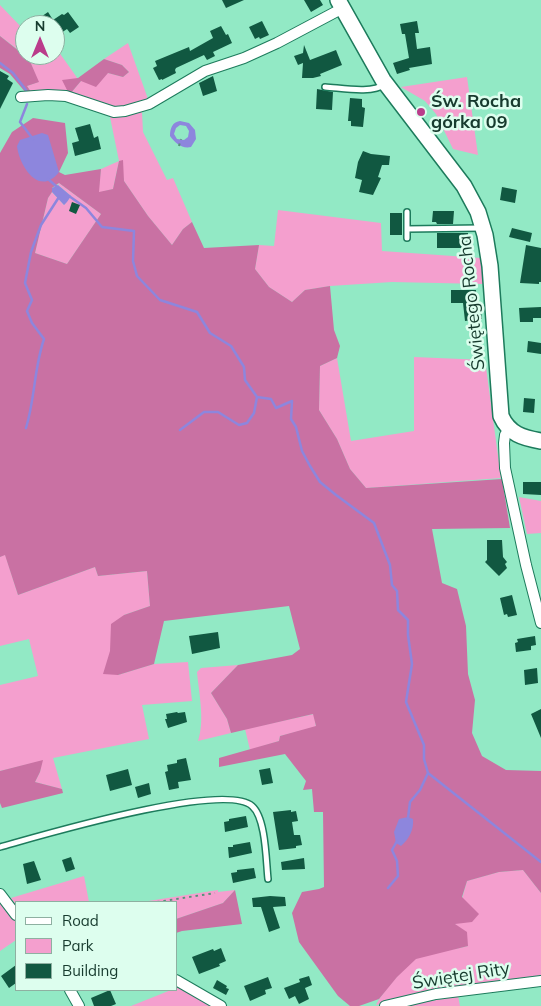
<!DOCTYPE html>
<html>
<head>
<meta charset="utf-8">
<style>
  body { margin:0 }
  #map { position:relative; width:541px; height:1006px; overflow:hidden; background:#92e9c5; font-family:Mulish,sans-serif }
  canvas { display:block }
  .legend { position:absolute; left:15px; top:901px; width:162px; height:90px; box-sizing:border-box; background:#ddfeee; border:1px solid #8eb0a1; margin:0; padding:6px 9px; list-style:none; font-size:15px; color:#173b2e }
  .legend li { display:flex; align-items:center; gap:10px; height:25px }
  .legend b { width:25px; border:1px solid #8eb0a1 }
  .north { position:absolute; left:15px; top:15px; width:50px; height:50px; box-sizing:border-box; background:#ddfeee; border:1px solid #8eb0a1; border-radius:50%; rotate:0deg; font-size:14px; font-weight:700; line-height:20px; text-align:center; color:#173b2e }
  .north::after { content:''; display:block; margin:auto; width:18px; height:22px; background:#ba3c8b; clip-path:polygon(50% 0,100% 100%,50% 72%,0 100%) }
</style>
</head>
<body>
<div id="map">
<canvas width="541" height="1006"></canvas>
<ul class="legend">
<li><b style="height:6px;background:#fff"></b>Road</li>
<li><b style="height:14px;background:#f49fce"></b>Park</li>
<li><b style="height:14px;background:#115841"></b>Building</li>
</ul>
<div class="north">N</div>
</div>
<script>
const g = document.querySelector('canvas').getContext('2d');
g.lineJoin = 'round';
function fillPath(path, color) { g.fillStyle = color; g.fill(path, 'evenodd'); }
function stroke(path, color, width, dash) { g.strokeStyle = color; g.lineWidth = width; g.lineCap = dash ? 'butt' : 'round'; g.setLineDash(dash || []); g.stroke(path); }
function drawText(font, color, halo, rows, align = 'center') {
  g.font = font + ' Mulish,sans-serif'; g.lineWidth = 5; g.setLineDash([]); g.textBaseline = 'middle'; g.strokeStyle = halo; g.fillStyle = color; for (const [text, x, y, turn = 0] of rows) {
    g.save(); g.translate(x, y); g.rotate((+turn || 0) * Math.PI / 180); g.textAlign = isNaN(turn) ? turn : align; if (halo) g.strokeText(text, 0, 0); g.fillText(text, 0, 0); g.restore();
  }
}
fillPath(new Path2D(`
  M0 5 25 31V55L0 36Z
  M128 43 148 99 117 110 70 94 81 81 108 73 123 77 129 72 122 65 104 59Z
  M56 48 78 79 69 94 52 90 31 92 27 86 38 82 29 59 25 55H55Z
  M467 77 478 155 453 149 436 114 425 101 401 87Z
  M142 112 143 132 167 180 173 178 192 222 183 229 172 245 148 216 124 181 119 161 113 189 98 193 101 169 119 161 110 117H119Z
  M59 183 101 214 67 264 35 253 48 198 52 192 64 205 71 196 58 185Z
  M278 210 381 223 382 251 481 258 483 284 392 282 330 286 305 290 292 302 269 287 255 269 259 245 274 246Z
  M414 357 485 360 501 478 366 488 350 469 337 439 319 410 320 366 337 358 351 441 414 431Z
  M519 497 541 501V533L527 534Z
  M5 554 18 595 95 567 98 576 147 571 150 606 124 615 118 675 154 664 188 662 192 701 142 705 149 739 53 758 62 789 35 782 40 772 42 761 0 771V685L38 676 29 639 0 646V557Z
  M238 665 211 693 227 719 231 733 198 741C205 720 199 694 197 672L201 668Z
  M314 714 316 727 280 736 279 741 250 750 245 729Z
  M523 870 541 893V978L452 990 376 1005C381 994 407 963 417 958 432 952 452 950 468 946L455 924 467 881 499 872Z
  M84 876 89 902H16V905L11 898Z
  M218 890V892L235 890 223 903 176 919V902H142Z
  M0 901 16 922V940L0 951Z
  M180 986 212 1006H131L171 990H176V988Z
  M458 996 460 1006H404Z`), '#f49fce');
fillPath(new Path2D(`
  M0 36 29 59 39 82 27 86 31 92 26 93 10 74 0 68Z
  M104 59 122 65 129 72 123 77 108 73 96 87 81 81 70 94H69L62 80 78 78Z
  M33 118 65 123 68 153 59 172 65 175 101 169 99 192 113 189 119 161 123 160 124 181 148 216 172 245 183 229 192 222 204 248 259 245 255 269 269 287 292 302 305 290 330 286 334 330 340 346 337 358 320 366 319 410 337 439 350 469 366 488 502 479 510 528 432 529 442 583 457 589 466 626 468 674 475 700 472 733 482 756 506 770 541 771V893L523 870 499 872 467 881 462 897 479 914 472 922 455 924 467 932 468 946 416 959 397 977 379 999 359 1006H350L338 996 299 942 292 913 302 892 319 889 324 887 323 812H314L312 789 303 790 306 781 285 754 219 767V758L279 741 280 736 316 726 313 714 231 733 227 719 211 693 238 665 292 655 300 649 289 606 164 621 154 664 118 675 103 674 110 651 111 624 124 615 150 606 147 571 98 576 95 567 18 595 5 555 0 557V153L12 132ZM59 183 101 214 67 264 35 253 48 198 52 192V188Z
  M43 760 40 772 35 782 62 789 63 793 2 808 0 803V771Z
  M235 890 242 924 182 931 176 933V919L223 903Z`), '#c971a3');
fillPath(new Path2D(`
  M180 121 189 123 195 130 196 139 191 147C182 149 175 143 170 136 170 129 172 122 180 121ZM180 125 186 126 189 131 188 137 184 140 177 139 174 134 176 128Z
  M42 133 48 135 59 172C39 198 19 165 17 146L20 140Z
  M58 185 71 196 67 202 64 205 52 192V188Z
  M408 817 413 819C414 830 409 839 401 846L396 843 394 832 399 819Z`), '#8d86dd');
stroke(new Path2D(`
  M0 63 13 73 26 90
  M27 104 20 122 33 139
  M48 179 57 187
  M69 196 86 208 102 227 134 231 133 261 137 276 160 300 197 312 210 333 231 346 244 367 245 380 257 397 271 399 276 408 292 401 291 419 296 427 302 451 310 466 320 482 336 495 374 523 390 565 392 585 397 591 398 610 408 620V635L412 664 406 702 424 745V759L428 773 420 790 410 802 408 818
  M26 428C35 399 34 368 44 339L32 323 27 311 32 300 25 283 31 252 41 225 59 197
  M180 430 204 412H218L239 425 247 423 254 413 257 397
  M428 773 541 862
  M388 888 398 876 397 861 392 850 397 841`), '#8d86dd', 2.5);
fillPath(new Path2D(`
  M222 0H244L226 8Z
  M304 0H320L323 5 311 12Z
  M48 12 53 20 62 14 64 15 68 12 79 27 70 33 67 29 61 33 52 21 46 25H43L38 19Z
  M262 21 269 35 260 39 259 37 255 39 249 27Z
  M417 21 419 33H415L417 49 430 47 432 64 409 68 410 70 397 74 393 63 409 58 405 34H402L400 24Z
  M221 26 226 35 228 34 232 43 213 52 215 56 207 60 204 55 176 68 175 70 176 73 162 80V79L159 80 153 68 157 66 155 61 189 47 190 51 213 38 210 31Z
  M304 45 310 60 336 50 342 65 320 74 321 76 313 78H302L303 63 298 65 294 56 303 53Z
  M0 71 9 76 7 79 13 83 0 109Z
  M213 76 217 91 203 96 199 83Z
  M317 89 333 92 332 110 316 109Z
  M350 98 362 99V107L365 108 363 127 351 126V121H348Z
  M90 124 94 138 98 136 101 149 75 156 72 143 79 141 75 128Z
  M363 151 371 154 390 156 389 165H382L378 177 381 178 373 195 359 192 362 180 355 178 358 162Z
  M502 187 517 190 515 203 500 200Z
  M72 202 80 205 76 214 69 211Z
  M433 211H454L453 224H437L436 222H432Z
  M390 213H402V235H390Z
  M512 228 532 233 530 242 509 237Z
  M437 233H468V235H471V248H437Z
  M526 245 541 248V282H539V284L520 283Z
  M451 290H476V305L480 304 482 319 465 321 463 303H451Z
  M541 307V318H533V322H520L519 308Z
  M528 341 541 343V354L527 352Z
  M524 398 535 399 534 413 523 412Z
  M523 482H541V495L523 494Z
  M487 540H502L503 557 507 562 505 564 507 568 499 576 485 562 487 560Z
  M512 595 517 615 508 617 507 614 504 615 500 598Z
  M218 632 220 648 192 654 189 636Z
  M535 636 536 645 531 646V650L516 652 515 643 518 642 517 639Z
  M537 668 538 683 525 685 524 670Z
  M541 709V738L531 714Z
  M177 712 178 713 185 712 187 722 168 728 165 719H167L166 714Z
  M186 758 191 780 178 782 179 788 169 790 165 772 168 771 167 765 177 763V760Z
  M270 768 273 783 262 785 259 770Z
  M128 769 132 785 110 791 106 775Z
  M149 783 151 794 138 798 135 787Z
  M291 810V812L296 811 298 821 292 822 294 835H300L302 845 296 846V848L279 850 273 812Z
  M246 816 248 827 225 832 224 822 229 821V819Z
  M250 842 252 853 229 858 228 847H233V845Z
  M71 857 75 869 66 872 62 860Z
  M304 858 305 869 282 870 281 862Z
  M34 861 41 880 27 884 23 864Z
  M254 868 256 878 233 883 231 873 237 872V870Z
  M270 896 285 897 286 906 273 907 280 928 269 932 261 907H253L252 898Z
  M221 948 226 961 219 964 220 966 199 974 192 957 213 949 214 951Z
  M16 965V983L9 988 1 976Z
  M309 976 312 985 305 988 309 999 299 1004 295 996 289 999 284 988 300 982 299 979Z
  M268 977 272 988 265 990 266 994 250 1001 244 986Z
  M217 980 227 986 226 988 229 989 226 995 213 988Z
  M110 990 116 1004 111 1006H94L91 998Z`), '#115841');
const lane = new Path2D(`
  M325 87C342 88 372 94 385 84
  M407 212V229L481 228
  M407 229V238
  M0 847C40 836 223 781 252 806 266 818 266 861 268 879`);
const street = new Path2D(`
  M21 97 48 95 66 96 114 112 125 111 149 104 205 71 244 58 277 43 343 8
  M509 429 505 435 504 443 505 468 526 565 541 623
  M0 894 16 915
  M176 980 221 1006
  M70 990 79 1006
  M385 1006 436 994 541 981`);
const secondary = new Path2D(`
  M338 0 383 80 464 186 478 212 485 235 490 266 501 416C509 434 523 438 541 441`);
stroke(lane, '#1d7b5c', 8);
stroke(street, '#1d7b5c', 12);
stroke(secondary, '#1d7b5c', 18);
stroke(new Path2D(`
  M179 146 181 139
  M157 902 215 893`), '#549279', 2, [2.5, 4]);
stroke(lane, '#fff', 5);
stroke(street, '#fff', 10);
stroke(secondary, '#fff', 15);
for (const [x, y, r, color] of [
  [421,112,5,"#ba3c8b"]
]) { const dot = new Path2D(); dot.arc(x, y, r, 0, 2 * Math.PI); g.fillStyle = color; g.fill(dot); stroke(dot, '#ddfeee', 2); }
drawText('bold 18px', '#173b2e', '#ddfeee', [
  ["Św. Rocha",431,102],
  ["górka 09",431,123]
], 'left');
drawText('18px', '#173b2e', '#ddfeee', [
  ["Świętego Rocha",472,303,-96],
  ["Świętej Rity",461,976,-9]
]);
</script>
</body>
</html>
